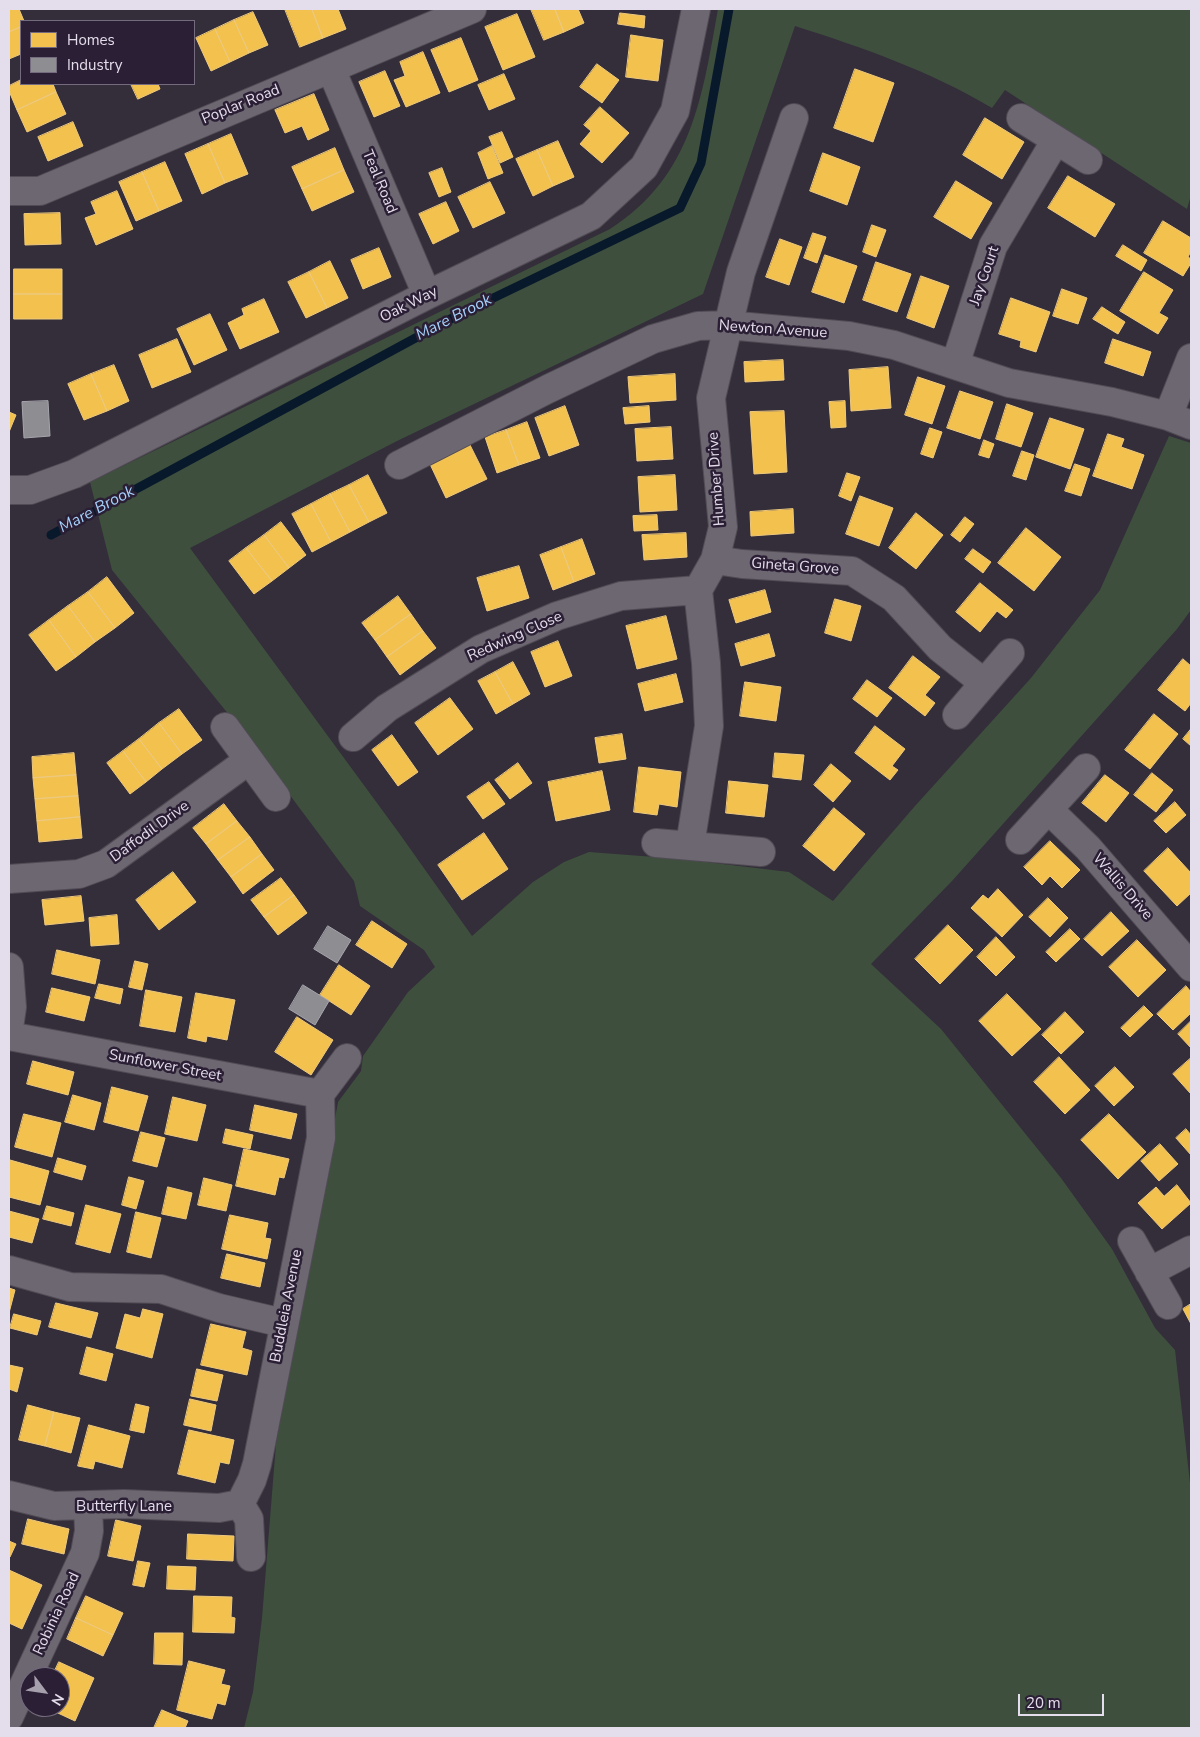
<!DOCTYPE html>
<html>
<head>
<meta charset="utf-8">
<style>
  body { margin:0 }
  #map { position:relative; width:1200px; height:1737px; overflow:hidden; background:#342e3a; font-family:"Nunito Sans",sans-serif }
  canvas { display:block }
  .frame { position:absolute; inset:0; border:10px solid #e4ddeb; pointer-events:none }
  .legend { position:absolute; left:20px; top:20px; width:175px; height:65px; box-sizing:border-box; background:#2b1f35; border:1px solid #756b7e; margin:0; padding:6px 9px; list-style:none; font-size:15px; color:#e4ddeb }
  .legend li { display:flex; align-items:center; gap:10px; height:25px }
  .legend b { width:25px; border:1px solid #756b7e }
  .north { position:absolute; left:20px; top:1667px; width:50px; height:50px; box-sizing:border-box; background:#2b1f35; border:1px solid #756b7e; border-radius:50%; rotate:121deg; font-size:14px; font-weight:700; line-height:20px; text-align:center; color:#e4ddeb }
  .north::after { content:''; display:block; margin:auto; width:18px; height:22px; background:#a6a0ad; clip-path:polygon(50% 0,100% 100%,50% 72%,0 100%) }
  .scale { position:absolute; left:1018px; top:1694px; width:86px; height:22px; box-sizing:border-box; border:2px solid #e4ddeb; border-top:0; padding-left:6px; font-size:15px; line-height:18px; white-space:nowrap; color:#e4ddeb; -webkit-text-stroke:4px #2b1f35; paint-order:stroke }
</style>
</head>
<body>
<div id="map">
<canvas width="1200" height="1737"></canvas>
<div class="frame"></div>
<ul class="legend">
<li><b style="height:14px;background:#f2c14e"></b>Homes</li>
<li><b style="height:14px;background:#8d8d92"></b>Industry</li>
</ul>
<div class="north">N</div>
<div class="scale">20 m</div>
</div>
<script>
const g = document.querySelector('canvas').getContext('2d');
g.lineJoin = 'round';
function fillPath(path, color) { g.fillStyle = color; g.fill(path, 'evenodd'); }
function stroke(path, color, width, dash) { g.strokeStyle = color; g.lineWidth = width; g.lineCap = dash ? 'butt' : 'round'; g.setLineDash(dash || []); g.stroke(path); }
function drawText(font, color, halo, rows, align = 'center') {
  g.font = font + ' "Nunito Sans",sans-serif'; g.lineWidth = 5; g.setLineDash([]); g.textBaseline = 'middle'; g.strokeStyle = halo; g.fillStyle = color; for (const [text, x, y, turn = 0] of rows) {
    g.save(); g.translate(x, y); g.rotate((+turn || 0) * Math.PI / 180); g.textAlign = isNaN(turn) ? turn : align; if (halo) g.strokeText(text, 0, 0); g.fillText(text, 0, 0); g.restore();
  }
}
fillPath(new Path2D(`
  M718 9H1191V195L1187 209 1005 90 992 108C930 71 864 48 795 26L703 294 397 441 190 548 399 833 472 936 533 882 564 862 589 852 681 859 789 872 833 901 915 806 1031 678 1100 590 1169 436 1191 443V610L1177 629 952 881 871 964 941 1029 1061 1178 1112 1249 1155 1328 1175 1350 1191 1492V1728H244L253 1692 262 1618 276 1444 338 1102 361 1071 363 1056 408 992 435 967 424 950 360 906 354 881 242 731 112 570 90 482 610 229C692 176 702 98 718 9Z`), '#3e4f3e');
const homes = new Path2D(`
  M9 9H19L24 21H21V27L9 32Z
  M285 9H312L323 38 300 47Z
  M312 9H338L346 29 323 38Z
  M531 9H555L564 32 544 40Z
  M555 9H578L584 23 564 32Z
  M253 12 268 45 249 53 234 20Z
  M620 13 645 16 644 28 618 24Z
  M517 14 535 57 503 70 485 27Z
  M234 20 249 53 230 62 215 29Z
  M21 27V54L9 59V32Z
  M215 29 230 62 211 71 196 38Z
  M631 35 663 40 658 81 626 77Z
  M461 38 478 80 449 92 431 50Z
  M423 52 440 93 406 107 394 80 405 76 400 62Z
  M597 64 619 80 602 103 580 87Z
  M855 69 894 83 873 142 834 128Z
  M385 71 400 106 374 117 359 82Z
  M504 74 515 99 489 110 478 85Z
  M21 80V84H53L56 92 17 110 9 91V86Z
  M131 84H158L160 89 138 99Z
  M56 92 66 114 27 132 17 110Z
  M314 94 329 130 308 140 302 126 285 133 275 110Z
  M600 107 629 133 602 163 580 144 591 131 584 125Z
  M985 118 1024 142 1002 179 963 155Z
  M73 122 83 146 48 161 38 137Z
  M502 132 513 157 500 163 489 137Z
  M231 134 248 174 225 183 208 144Z
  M558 141 574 177 553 186 537 150Z
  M208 144 225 183 202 194 185 154Z
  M492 146 503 173 488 179 478 153Z
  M335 148 344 170 302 189 292 167Z
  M537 150 553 186 533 196 516 159Z
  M823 153 860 167 847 205 810 191Z
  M165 162 182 201 159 211 142 172Z
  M442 168 451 192 439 197 429 173Z
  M344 170 354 192 312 211 302 189Z
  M142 172 159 211 136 221 119 182Z
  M1068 176 1115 204 1095 237 1048 208Z
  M956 181 992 203 971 239 934 217Z
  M490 182 505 213 473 228 458 197Z
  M117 191 133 229 96 245 85 218 96 214 91 202Z
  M446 202 459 231 433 244 419 214Z
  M60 213 61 244 25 245 24 214Z
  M1163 221 1191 238V251L1188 257 1191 259V263L1183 276 1144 253Z
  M872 225 886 230 876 257 863 252Z
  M813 233 826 237 817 263 804 258Z
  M780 239 802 247 789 285 766 277Z
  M1123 245 1147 260 1141 271 1116 256Z
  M379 248 391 277 363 289 351 260Z
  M825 255 857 266 844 303 812 292Z
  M330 261 348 298 327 308 309 272Z
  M876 262 911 274 897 312 863 300Z
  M14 269H62V294H14Z
  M309 272 327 308 306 318 288 282Z
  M1144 272 1173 290 1159 313 1168 318 1158 334 1120 311Z
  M921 276 949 286 934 328 907 318Z
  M1062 289 1087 298 1078 324 1053 316Z
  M14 294H62V319H14Z
  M1011 298 1050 312 1036 352 1020 347 1021 341 999 334Z
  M264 299 279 332 240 349 228 323 244 315 242 309Z
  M1102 307 1125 322 1118 334 1093 319Z
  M210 314 227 350 194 365 177 329Z
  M177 339 191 372 152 388 139 355Z
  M1113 339 1151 352 1143 376 1105 363Z
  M783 360 784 380 745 382 744 362Z
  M114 365 129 401 107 411 91 374Z
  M888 367 891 408 851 411 849 370Z
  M91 374 107 411 84 420 68 384Z
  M675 374 676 400 630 403 628 377Z
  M918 377 945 386 932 424 905 415Z
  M960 391 993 402 980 439 947 428Z
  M845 401 846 427 831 428 829 402Z
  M1007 404 1033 413 1021 447 996 439Z
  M565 406 579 445 549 456 535 418Z
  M649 406 650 422 625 424 623 408Z
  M784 411 787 472 754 474 750 412Z
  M9 412 16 415 9 432Z
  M1050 418 1084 429 1070 469 1036 457Z
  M527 422 540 458 519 465 506 430Z
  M671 427 673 459 637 461 635 429Z
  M930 428 942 432 933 458 921 454Z
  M506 430 519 465 497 473 485 437Z
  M1108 434 1124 439 1121 447 1144 455 1132 489 1093 476Z
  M984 440 994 444 989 458 979 455Z
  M469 443 487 479 446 498 429 462Z
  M1022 451 1034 455 1026 480 1013 476Z
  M1075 464 1090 469 1081 496 1065 491Z
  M847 473 860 477 851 501 839 496Z
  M368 475 387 513 369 522 349 485Z
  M675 475 677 510 640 512 638 477Z
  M349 485 369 522 350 532 330 494Z
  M330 494 350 532 331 542 311 504Z
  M860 496 893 508 879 546 846 534Z
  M311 504 331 542 312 552 292 514Z
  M793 509 794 533 751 536 750 512Z
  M916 513 943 535 916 569 889 548Z
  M657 515 658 530 634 531 633 516Z
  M965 517 974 524 960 542 951 535Z
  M281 522 306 555 289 568 264 535Z
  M1026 528 1061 557 1034 591 998 563Z
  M686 533 687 557 644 560 642 535Z
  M264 535 289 568 272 581 246 548Z
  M582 539 595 574 574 582 561 547Z
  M561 547 574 582 553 590 540 555Z
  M246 548 272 581 254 594 229 561Z
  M973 549 991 562 983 573 965 559Z
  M519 566 529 598 487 611 477 578Z
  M107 577 134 613 115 628 88 592Z
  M980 583 1013 610 1006 618 997 611 980 632 956 612Z
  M765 590 771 612 736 623 729 600Z
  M88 592 115 628 95 642 68 606Z
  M398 596 411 614 375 640 362 623Z
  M835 599 861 606 851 641 825 633Z
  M68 606 95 642 76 657 49 620Z
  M411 614 423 631 387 657 375 640Z
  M666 616 677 659 637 669 626 626Z
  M49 620 76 657 56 671 29 635Z
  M423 631 436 648 400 675 387 657Z
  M769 634 775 656 741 666 735 644Z
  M558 641 572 676 545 687 531 652Z
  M913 656 940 677 925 695 935 703 925 716 889 688Z
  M1183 659 1191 666V703L1185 711 1158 690Z
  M513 662 530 694 513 704 495 672Z
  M495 672 513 704 496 714 478 681Z
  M676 674 683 702 645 711 638 684Z
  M867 680 892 698 877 717 853 699Z
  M745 682 781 687 776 721 740 716Z
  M450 698 473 729 438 755 415 723Z
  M179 709 202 740 182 754 159 723Z
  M1154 714 1178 734 1150 769 1125 750Z
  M159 723 182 754 162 769 139 739Z
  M875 726 905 749 892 766 898 770 890 780 855 753Z
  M1191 729V746L1183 739Z
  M622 734 626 759 599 763 595 738Z
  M392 735 418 772 398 786 372 750Z
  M139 739 162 769 146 782 123 751Z
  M123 751 146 782 130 794 107 763Z
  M74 753 76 775 33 778 32 757Z
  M775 753 804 755 801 780 773 777Z
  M518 763 532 783 510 799 495 780Z
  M831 764 851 781 833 802 814 785Z
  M639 767 681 772 677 807 659 804 657 815 634 812Z
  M602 771 610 810 556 821 548 782Z
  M1152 773 1173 790 1156 812 1134 795Z
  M76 775 78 796 35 799 33 778Z
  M1105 775 1129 793 1106 822 1082 803Z
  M729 781 768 785 764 817 726 813Z
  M489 782 505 804 483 819 467 797Z
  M78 796 80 817 37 821 35 799Z
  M1175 802 1186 815 1166 833 1154 821Z
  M224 804 237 821 206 844 193 828Z
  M834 808 865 834 834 871 803 846Z
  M80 817 82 838 39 842 37 821Z
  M237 821 250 837 218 860 206 844Z
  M484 833 508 869 462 900 438 865Z
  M250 837 262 854 231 877 218 860Z
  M1050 841 1080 870 1062 888 1050 876 1042 885 1024 867Z
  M1168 848 1191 873V893L1177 906 1144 871Z
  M262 854 274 870 243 894 231 877Z
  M173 872 196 902 159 930 136 900Z
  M281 878 294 895 264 917 251 900Z
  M998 889 1023 915 1002 937 971 908 983 895 988 899Z
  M294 895 307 913 278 935 264 917Z
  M81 896 84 921 45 925 42 900Z
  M1048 898 1068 918 1050 937 1029 917Z
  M1111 912 1129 931 1102 956 1084 939Z
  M117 915 119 944 91 946 89 918Z
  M372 921 407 944 392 968 356 945Z
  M948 925 973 950 940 984 915 959Z
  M1070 929 1080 939 1056 962 1046 952Z
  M996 937 1015 957 996 976 977 957Z
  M1137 940 1166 970 1138 997 1109 967Z
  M57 950 100 960 95 984 52 974Z
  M135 961 148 964 142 990 129 987Z
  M339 965 370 986 351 1015 320 995Z
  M99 984 123 989 120 1004 95 998Z
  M1186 986 1191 992V1013L1173 1030 1157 1014Z
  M52 988 90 997 84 1021 46 1012Z
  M146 990 182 997 175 1032 140 1026Z
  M196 993 235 1000 227 1040 207 1036 206 1042 188 1038Z
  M1007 994 1041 1029 1012 1056 979 1021Z
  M1144 1006 1153 1015 1130 1037 1121 1028Z
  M1065 1012 1084 1032 1061 1054 1042 1035Z
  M297 1017 333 1040 311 1075 275 1052Z
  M1191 1021V1048L1178 1034Z
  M1059 1057 1090 1090 1065 1114 1034 1082Z
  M1191 1058V1092L1190 1093 1173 1074Z
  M33 1061 74 1072 68 1095 27 1084Z
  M1115 1067 1134 1087 1114 1106 1095 1086Z
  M112 1087 148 1096 138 1131 104 1122Z
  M73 1095 101 1103 94 1130 65 1122Z
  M173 1097 206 1105 197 1141 165 1134Z
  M255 1105 297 1114 291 1139 250 1130Z
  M24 1114 61 1123 52 1157 15 1147Z
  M1109 1114 1146 1152 1118 1179 1081 1140Z
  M226 1129 253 1135 250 1149 223 1143Z
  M1186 1129 1191 1135V1155L1176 1138Z
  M141 1132 165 1138 157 1167 133 1161Z
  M1160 1144 1178 1164 1159 1181 1141 1161Z
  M244 1149 289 1159 284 1178 279 1177 275 1195 236 1186Z
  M58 1158 86 1166 82 1180 54 1172Z
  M10 1160 49 1171 40 1205 9 1197Z
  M129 1177 144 1181 136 1209 122 1205Z
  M204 1178 232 1185 226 1211 198 1205Z
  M1177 1185 1191 1203 1162 1229 1138 1203 1156 1187 1164 1196Z
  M168 1187 192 1193 186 1219 162 1214Z
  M86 1205 121 1214 110 1253 76 1244Z
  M47 1206 74 1213 71 1226 43 1219Z
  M9 1211 39 1219 32 1243 9 1237Z
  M136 1212 161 1218 151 1258 127 1252Z
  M230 1215 268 1223 265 1238 271 1239 267 1259 222 1249Z
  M227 1254 265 1263 260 1287 221 1278Z
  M9 1288 15 1290 9 1313Z
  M56 1303 98 1313 91 1338 49 1327Z
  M1191 1304V1324L1183 1309Z
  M143 1309 163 1314 152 1358 116 1348 125 1314 140 1318Z
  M14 1314 41 1321 37 1335 10 1328Z
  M211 1324 246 1332 242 1348 252 1351 247 1375 201 1365Z
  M87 1347 113 1354 106 1381 80 1374Z
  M9 1365 23 1368 17 1392 9 1389Z
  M197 1369 223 1375 217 1401 191 1396Z
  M190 1399 216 1405 211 1431 184 1425Z
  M136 1404 149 1407 144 1433 130 1430Z
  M28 1405 54 1412 45 1446 19 1440Z
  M54 1412 80 1418 71 1453 45 1446Z
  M89 1425 130 1436 122 1468 95 1461 93 1469 78 1466Z
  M189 1430 234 1440 229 1464 220 1462 215 1483 178 1474Z
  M28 1519 69 1529 64 1554 22 1544Z
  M116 1520 141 1526 133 1561 108 1556Z
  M188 1534 234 1536 233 1561 187 1559Z
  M9 1541 16 1544 10 1557 9 1556Z
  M138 1561 150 1563 144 1587 133 1585Z
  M168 1566 196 1567 195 1590 167 1589Z
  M9 1570 42 1585 22 1629 9 1623Z
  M86 1596 123 1613 113 1635 76 1618Z
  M194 1596 232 1597 231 1617 235 1618 234 1633 193 1632Z
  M76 1618 113 1635 103 1656 67 1639Z
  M155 1633H183L182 1665 154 1664Z
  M189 1661 225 1670 221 1684 230 1686 225 1705 217 1703 212 1719 177 1710Z
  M59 1662 94 1678 75 1721 45 1707H60V1677H52Z
  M162 1710 188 1721 185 1728H154Z`);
fillPath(homes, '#f2c14e');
stroke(homes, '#eec97d', 1);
const industry = new Path2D(`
  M48 401 50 436 24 438 22 402Z
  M328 926 351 940 337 963 314 949Z
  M303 985 329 1001 315 1025 289 1009Z`);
fillPath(industry, '#8d8d92');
stroke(industry, '#a7a5ad', 1);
stroke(new Path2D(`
  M51 535 458 315 680 208 701 163 729 9`), '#08192b', 9);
const minor = new Path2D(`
  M331 69 427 295
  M1021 118 1088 160
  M9 191H40L472 9
  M955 365 993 246 1056 140
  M1168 416 1191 358
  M399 465 548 389 653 339 698 326 727 325 849 336 894 345 1009 383 1112 402 1168 416 1191 425
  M9 490H30L74 474 427 295 591 216 644 167 675 111 696 9
  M715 560 742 564 852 571 894 598 940 648 984 683
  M957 715 1010 653
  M225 727 276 797
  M353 737 387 708 481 649 557 616 621 596 698 590
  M1049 810 1088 848 1191 967
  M1020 840 1086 768
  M656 843 761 852
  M690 845 709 726 706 663 698 590 715 560 723 527 711 398 741 272 794 118
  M9 879 79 874 106 864 249 760
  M9 967 12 1007 9 1028
  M9 1036 320 1094
  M1132 1241 1168 1305
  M9 1270 70 1287 161 1289 219 1308 283 1323
  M1149 1272 1191 1250
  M9 1495 54 1506 124 1504 219 1508 240 1504
  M251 1557 249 1519 240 1504 252 1480 257 1464 321 1138 320 1094 347 1058
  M9 1717 85 1553 89 1531 88 1507`);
stroke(minor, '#514b55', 30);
stroke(minor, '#6c6771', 28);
drawText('15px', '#e4ddeb', '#2b1f35', [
  ["Poplar Road",241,105,-22],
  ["Teal Road",379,182,67],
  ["Jay Court",985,276,-71],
  ["Oak Way",409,305,-27],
  ["Newton Avenue",773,330,4],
  ["Humber Drive",717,479,-94],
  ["Gineta Grove",795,567,4],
  ["Redwing Close",515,637,-24],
  ["Daffodil Drive",150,832,-36],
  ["Wallis Drive",1122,887,49],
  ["Sunflower Street",165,1066,11],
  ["Buddleia Avenue",287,1306,-79],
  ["Butterfly Lane",124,1507],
  ["Robinia Road",57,1614,-65]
]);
drawText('italic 16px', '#a5d1fb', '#2b1f35', [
  ["Mare Brook",454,318,-27],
  ["Mare Brook",97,510,-28]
]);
</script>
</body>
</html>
